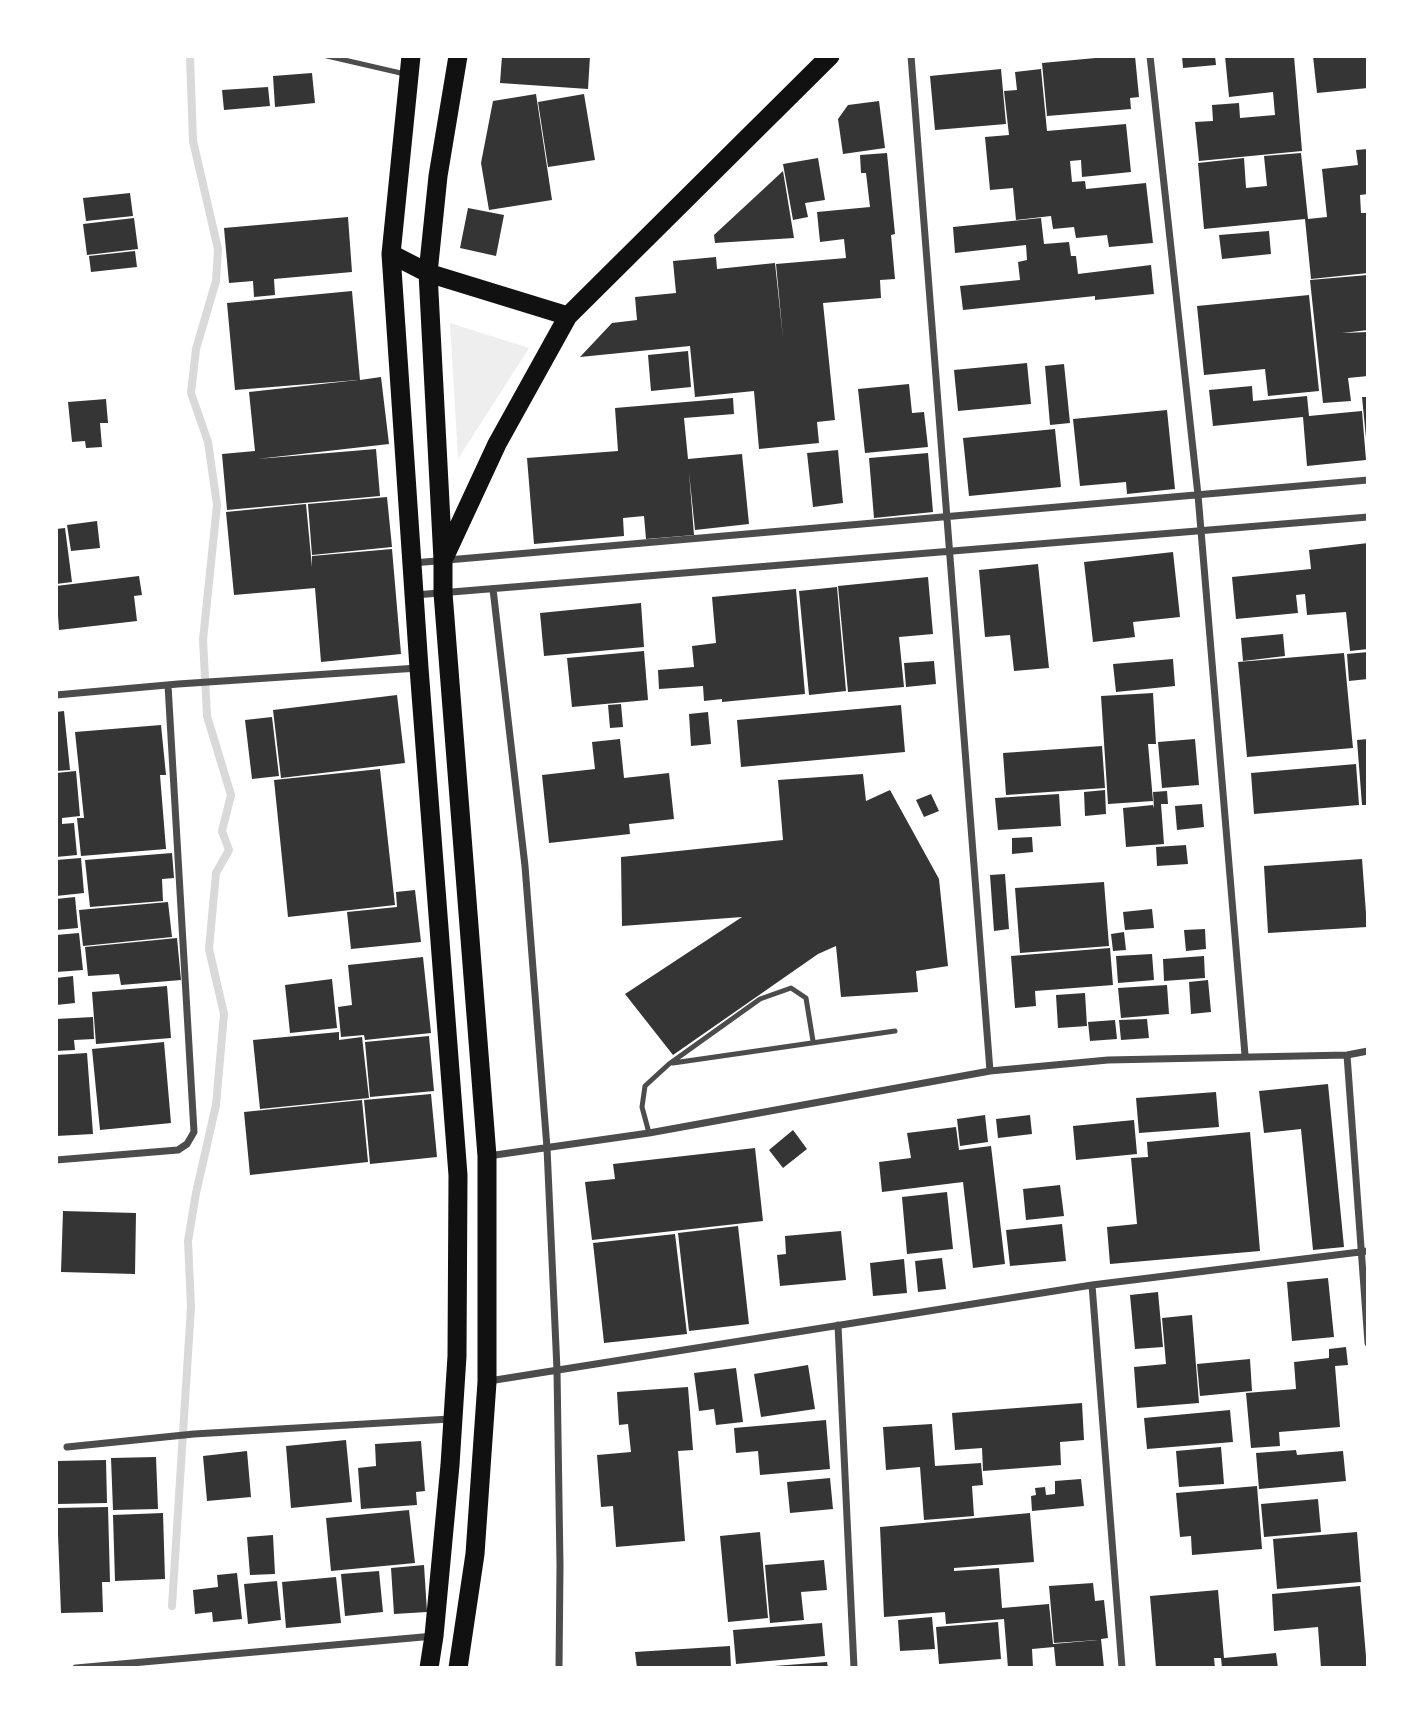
<!DOCTYPE html>
<html>
<head>
<meta charset="utf-8">
<style>
  body { margin:0 }
  #map { position:relative; width:1424px; height:1724px; overflow:hidden; background:#fff; font-family:"Exo 2",sans-serif }
  canvas { display:block }
  .frame { position:absolute; inset:0; border:58px solid #fff; pointer-events:none }
</style>
</head>
<body>
<div id="map">
<canvas width="1424" height="1724"></canvas>
<div class="frame"></div>
</div>
<script>
const g = document.querySelector('canvas').getContext('2d');
g.lineJoin = 'round';
function fillPath(path, color) { g.fillStyle = color; g.fill(path, 'evenodd'); }
function stroke(path, color, width, dash) { g.strokeStyle = color; g.lineWidth = width; g.lineCap = dash ? 'butt' : 'round'; g.setLineDash(dash || []); g.stroke(path); }
fillPath(new Path2D(`
  M450 323 529 348 458 459Z`), '#eee');
stroke(new Path2D(`
  M172 1606 191 1307 188 1241 196 1193 216 1105 224 1014 209 949 216 873 229 850 222 831 231 795 207 716 203 640 217 505 208 442 191 393 196 349 216 281 218 249 193 141 190 56`), '#d9d9d9', 8);
fillPath(new Path2D(`
  M502 56H590L588 89 500 83Z
  M1117 56H1135L1139 97 1130 98 1131 109 1047 116 1042 63Z
  M1182 56H1215L1216 65 1183 68Z
  M1225 56H1294L1302 151 1199 161 1195 122 1213 121 1212 105 1239 103 1240 118 1275 115 1273 92 1229 97Z
  M1313 56H1368V88L1317 93Z
  M1001 69 1006 124 935 130 930 76Z
  M1041 69 1047 131 1126 124 1131 172 1082 177 1081 160 1070 161 1072 182 1085 181 1086 189 1146 183 1153 243 1109 247 1107 235 1076 238 1074 227 1053 229 1051 216 1016 220 1013 188 990 190 985 137 1009 135 1004 91 1017 90 1015 72Z
  M312 73 315 103 275 107 273 76Z
  M268 87 270 106 224 110 222 90Z
  M536 94 552 200 489 210 481 163 493 101Z
  M584 94 595 160 548 167 538 102Z
  M879 101 885 148 843 154 838 119 848 105Z
  M1368 149V194L1360 195 1361 213H1368V273L1311 279 1305 219 1204 229 1198 163 1244 158 1246 188 1267 186 1264 156 1301 153 1308 219 1327 217 1322 169 1358 165 1356 150Z
  M887 153 895 234 891 235 895 279 880 280 881 298 823 303 835 420 817 422 819 443 759 449 754 391 695 397 690 346 580 357 612 323 637 320 635 297 676 293 673 261 716 257 717 269 775 263 783 338 776 264 846 258 844 239 820 242 817 212 870 207 866 173H861L860 155Z
  M818 158 825 200 805 203 808 217 793 220 783 164Z
  M783 171 794 238 715 243 714 235Z
  M130 193 133 216 86 221 83 198Z
  M468 208 504 215 496 256 460 248Z
  M348 217 352 272 274 279 275 295 254 297 253 281 229 283 224 228Z
  M134 218 138 249 87 255 83 224Z
  M1041 218 1044 244 1069 242 1071 256H1076L1078 274 1151 265 1154 294 1095 300V296L963 310 960 286 1020 280 1018 262 1027 260 1026 245 955 253 953 227Z
  M1269 231 1271 254 1222 259 1219 235Z
  M135 251 137 267 91 272 89 256Z
  M1368 275V330L1342 333 1368 332V376L1348 378 1351 401 1323 403 1310 280Z
  M352 291 360 380 381 377 389 444 257 459 376 449 380 496 227 510 222 454 255 451 249 392 358 380 235 390 227 303Z
  M1309 295 1319 391 1268 396 1265 369 1204 375 1197 306Z
  M688 351 691 387 651 391 648 355Z
  M1027 363 1031 404 958 411 954 370Z
  M1064 364 1070 423 1050 425 1045 366Z
  M909 384 912 413 924 412 928 447 865 453 858 389Z
  M1252 386 1253 401 1307 396 1309 416 1362 411 1366 460 1307 466 1303 417 1213 426 1209 390Z
  M1362 397H1368V438H1366Z
  M733 398 734 414 684 418 688 459 742 454 749 524 695 530 689 472 694 535 646 539 644 516 623 518 624 536 534 544 527 458 618 451 615 408Z
  M106 399 108 423H100L102 447 86 448 85 441 72 442 68 402Z
  M1167 410 1175 489 1127 494 1126 482 1080 486 1073 419Z
  M1055 429 1061 487 969 496 963 438Z
  M838 450 843 503 813 507 807 453Z
  M928 453 933 512 874 518 869 458Z
  M387 497 392 547 312 555 308 504Z
  M306 504 312 567V556L392 549 401 654 321 662 315 588 234 595 226 512Z
  M97 521 100 548 71 551 67 525Z
  M65 528 72 582 56 584V529Z
  M1368 543V649L1350 651 1346 612 1307 615 1305 594 1296 595 1298 613 1236 619 1232 577 1311 569 1309 550Z
  M1173 552 1180 617 1133 622 1135 637 1093 642 1084 562Z
  M1038 564 1049 668 1014 671 1010 635 985 637 979 570Z
  M139 576 142 595 134 596 137 621 59 630 56 586Z
  M928 577 933 634 899 637 904 687 848 692 838 586Z
  M837 587 846 691 809 695 799 591Z
  M796 589 805 694 722 702V699L704 701 703 686 659 689 658 670 694 667 692 646 716 643 712 597Z
  M641 603 644 647 544 656 540 613Z
  M1283 634 1285 656 1243 661 1241 638Z
  M644 651 648 700 572 707 567 658Z
  M1368 652V679L1349 681 1347 654Z
  M1344 653 1353 748 1247 757 1238 662Z
  M1173 659 1175 686 1116 692 1113 664Z
  M934 661 936 684 906 687 904 663Z
  M1153 693 1156 744H1148L1153 801 1108 804 1101 696Z
  M397 695 405 763 281 778 273 710Z
  M621 704 623 727 610 728 608 705Z
  M901 705 905 752 741 767 737 720Z
  M64 711 70 770 56 771V712Z
  M708 712 711 744 691 746 689 714Z
  M272 717 279 776 252 779 245 720Z
  M161 725 166 775H160L166 849 81 856 77 818H84L75 732Z
  M620 739 624 778 669 773 674 819 629 824 630 834 549 843 542 775 595 769 592 742Z
  M1195 739 1199 785 1162 788 1158 742Z
  M1368 739V805H1362L1357 740Z
  M1102 746 1105 788 1006 795 1003 753Z
  M1356 764 1359 805 1254 814 1251 773Z
  M380 769 395 905 288 917 274 780Z
  M76 771 80 816 62 818V824L74 823 77 855 56 857V773Z
  M863 774 866 801 890 790 939 879 948 966 916 971 918 992 841 997 836 946 818 954 673 1055 625 994 742 917 622 926 621 857 783 840 778 780Z
  M1105 790 1106 814 1085 816 1084 792Z
  M1167 791 1168 804H1161L1164 844 1126 847 1123 808 1153 805 1154 808 1153 792Z
  M931 794 939 811 924 817 916 800Z
  M1059 794 1061 826 998 830 995 798Z
  M1202 804 1204 827 1177 830 1175 806Z
  M1032 837 1033 852 1012 854V838Z
  M1186 845 1188 864 1157 866 1156 847Z
  M172 853 174 878 162 879 163 901 90 907 85 860Z
  M81 858 84 893 56 896V860Z
  M1362 859 1367 927 1268 933 1264 866Z
  M1005 874 1009 929 994 931 990 875Z
  M1104 882 1109 946 1020 953 1015 888Z
  M415 890 421 942 351 949 347 912 397 907 396 892Z
  M75 897 78 928 56 930V899Z
  M168 902 172 937 83 946 79 910Z
  M1152 909 1154 928 1125 930 1123 912Z
  M1205 929 1206 949 1186 951 1184 930Z
  M1124 932 1126 950 1113 951 1111 934Z
  M79 933 83 970 56 972V935Z
  M177 938 181 980 121 985 119 974 88 976 85 947Z
  M1110 948 1113 985 1035 991 1036 1006 1015 1008 1011 956Z
  M1152 954 1154 980 1118 983 1116 956Z
  M1204 956 1205 978 1164 981 1163 959Z
  M423 957 431 1033 365 1040 364 1035 341 1037 338 1007 352 1005 348 965Z
  M73 976 75 1003 56 1005V978Z
  M332 979 337 1028 290 1033 285 985Z
  M1208 980 1211 1012 1191 1014 1189 982Z
  M1167 985 1169 1014 1121 1018 1118 988Z
  M167 986 171 1038 96 1044 92 992Z
  M1085 993 1087 1026 1058 1028 1056 995Z
  M93 1017 94 1039 74 1040 75 1050 56 1051V1019Z
  M1147 1019 1149 1038 1121 1040 1119 1020Z
  M1115 1020 1117 1039 1090 1041 1088 1022Z
  M339 1032V1040L362 1037 369 1098 260 1109 253 1040Z
  M429 1036 434 1091 370 1097 365 1042Z
  M164 1042 171 1123 100 1130 92 1049Z
  M87 1053 93 1134 56 1136V1055Z
  M1328 1084 1344 1247 1313 1250 1301 1129 1264 1133 1259 1091Z
  M1216 1092 1219 1127 1139 1133 1136 1098Z
  M431 1094 437 1157 370 1164 364 1100Z
  M362 1100 368 1162 250 1175 244 1112Z
  M985 1115 988 1142 960 1146 957 1119Z
  M1030 1115 1032 1134 998 1138 996 1119Z
  M1134 1120 1137 1154 1076 1160 1073 1126Z
  M956 1127 959 1150 991 1146 1005 1264 973 1268 963 1182 882 1192 879 1162 911 1158 907 1133Z
  M793 1130 807 1149 783 1168 769 1150Z
  M1250 1132 1260 1251 1110 1264 1107 1227 1137 1224 1131 1158 1148 1157 1147 1142Z
  M755 1148 763 1221 592 1240 585 1182 615 1179 613 1164Z
  M1060 1185 1064 1216 1026 1220 1023 1189Z
  M947 1192 953 1249 907 1254 902 1197Z
  M63 1211 136 1213 135 1274 61 1272Z
  M1062 1224 1066 1261 1010 1266 1006 1230Z
  M738 1226 749 1324 689 1331 678 1233Z
  M841 1231 846 1280 780 1286 777 1255 786 1254 785 1236Z
  M675 1234 687 1334 604 1343 593 1243Z
  M942 1258 946 1289 918 1292 915 1261Z
  M904 1259 907 1293 873 1296 870 1263Z
  M1328 1278 1334 1337 1292 1341 1287 1282Z
  M1158 1292 1163 1347 1135 1349 1130 1295Z
  M1192 1315 1199 1403 1137 1408 1134 1367 1166 1364 1162 1318Z
  M1346 1347 1348 1365 1335 1366 1340 1427 1279 1432 1280 1446 1251 1448 1246 1393 1296 1389 1294 1362 1329 1358V1349Z
  M1250 1359 1252 1391 1200 1396 1197 1364Z
  M808 1365 815 1409 761 1417 754 1374Z
  M736 1368 743 1422 716 1425 714 1409 699 1411 694 1373Z
  M688 1387 693 1450 678 1451 685 1541 616 1547 613 1506 601 1507 597 1455 631 1452 628 1424 619 1425 617 1392Z
  M1082 1403 1084 1440 1060 1442 1061 1465 983 1471 982 1448 955 1450 952 1413Z
  M1230 1410 1233 1442 1147 1449 1144 1418Z
  M826 1420 830 1469 760 1475 758 1451 736 1453 734 1428Z
  M932 1424 935 1466 981 1463 983 1485 972 1486 974 1516 924 1520 920 1467 886 1470 883 1427Z
  M346 1440 352 1502 291 1508 286 1446Z
  M421 1441 425 1491 416 1492 417 1505 361 1509 358 1468 376 1466 375 1444Z
  M1221 1447 1224 1484 1179 1487 1176 1451Z
  M1296 1450 1297 1455 1343 1451 1346 1481 1259 1489 1256 1453Z
  M247 1451 251 1497 207 1501 203 1456Z
  M156 1457 158 1509 113 1510 111 1458Z
  M106 1460 107 1503 58 1504 57 1461Z
  M830 1478 833 1509 790 1513 787 1482Z
  M1081 1479 1084 1506 1032 1511 1031 1496 1036 1495 1035 1488 1045 1487 1046 1495 1055 1494V1481Z
  M1257 1486 1262 1549 1192 1555 1191 1536 1180 1537 1176 1493Z
  M1318 1499 1321 1532 1264 1537 1261 1504Z
  M108 1507 110 1582H102L103 1612 61 1613 57 1508Z
  M409 1510 415 1563 331 1571 326 1518Z
  M163 1513 165 1579 115 1581 113 1515Z
  M1030 1513 1034 1562 954 1568V1571L999 1568 1002 1608 1049 1604 1053 1644 1098 1640 1054 1643 1049 1586 1093 1583 1095 1601 1104 1600 1108 1638 1101 1639 1104 1668H1056L1054 1647 1032 1649 1033 1668H1008L1004 1619 946 1624 945 1612 884 1617 880 1527Z
  M760 1532 768 1618 728 1622 720 1536Z
  M1357 1532 1361 1582 1277 1589 1273 1539Z
  M273 1535 275 1574 250 1575 247 1537Z
  M824 1560 827 1590 801 1592 804 1620 770 1623 765 1565Z
  M424 1565 427 1612 394 1614 391 1568Z
  M379 1571 383 1612 345 1616 341 1574Z
  M237 1573 242 1619 213 1622 212 1612 195 1614 193 1590 218 1587 217 1575Z
  M336 1577 341 1623 286 1628 282 1582Z
  M277 1581 281 1620 248 1624 244 1584Z
  M1360 1586 1367 1668H1321L1318 1627 1274 1631 1272 1594Z
  M1218 1590 1224 1658 1276 1653 1278 1668H1222L1221 1658H1214L1215 1668H1156L1150 1596Z
  M932 1617 935 1649 900 1651 898 1620Z
  M998 1622 1001 1659 939 1664 936 1627Z
  M822 1623 825 1656 736 1664 733 1630Z
  M730 1646 731 1668H637L635 1652Z
  M827 1662 828 1668H774V1666Z`), '#353535');
stroke(new Path2D(`
  M327 56 405 74
  M673 1063 895 1031
  M649 1133 642 1107 645 1086 669 1064 760 999 791 988 806 998 813 1041`), '#4c4c4c', 5);
stroke(new Path2D(`
  M911 56 990 1071
  M1150 56 1198 495 1245 1055
  M413 563 1368 480
  M493 589 525 866 547 1148 557 1370 560 1566 559 1668
  M415 595 1368 517
  M56 695 178 684 418 668
  M1347 1055 1368 1343
  M488 1156 649 1133 990 1071 1108 1060 1347 1055 1368 1051
  M56 1160 178 1150 187 1144 194 1132 168 685
  M1092 1285 1122 1668
  M838 1325 854 1668
  M489 1381 1092 1285 1368 1251
  M67 1447 194 1434 450 1419
  M76 1668 434 1636`), '#4c4c4c', 7);
stroke(new Path2D(`
  M411 56 391 254 419 668 458 1175 457 1356 450 1465 434 1636 429 1668
  M458 56 438 176 428 273 443 560V593L487 1156V1382L475 1554 458 1668
  M391 254 428 273 568 316
  M445 556 497 444 568 316 830 56`), '#111', 19);
</script>
</body>
</html>
